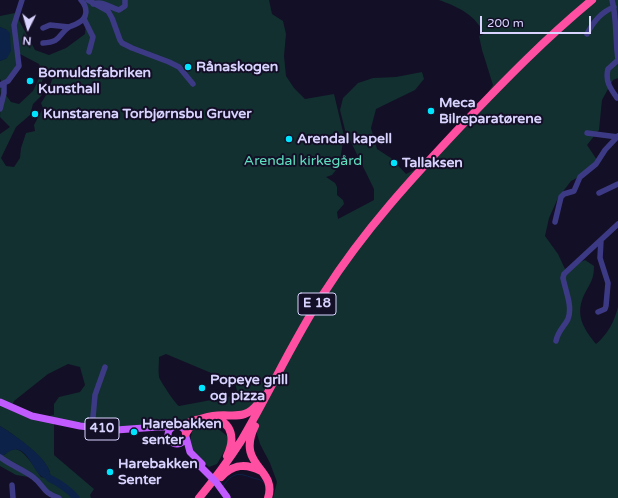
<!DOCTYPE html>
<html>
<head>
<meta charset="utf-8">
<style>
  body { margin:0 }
  #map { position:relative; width:618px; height:498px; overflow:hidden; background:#130f26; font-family:"Varela Round",sans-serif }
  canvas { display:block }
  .north { position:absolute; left:8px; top:8px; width:40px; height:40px; -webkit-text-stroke:3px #130f26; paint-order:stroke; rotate:185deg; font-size:11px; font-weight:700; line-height:16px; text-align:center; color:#d9d4ff }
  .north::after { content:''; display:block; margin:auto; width:14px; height:18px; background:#d9d4ff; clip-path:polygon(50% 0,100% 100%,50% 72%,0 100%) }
  .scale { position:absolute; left:480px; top:16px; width:111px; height:18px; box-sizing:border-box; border:2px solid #d9d4ff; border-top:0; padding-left:5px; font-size:12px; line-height:14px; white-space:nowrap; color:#d9d4ff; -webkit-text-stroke:3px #130f26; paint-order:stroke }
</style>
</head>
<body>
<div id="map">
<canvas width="618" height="498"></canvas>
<div class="north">N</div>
<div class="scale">200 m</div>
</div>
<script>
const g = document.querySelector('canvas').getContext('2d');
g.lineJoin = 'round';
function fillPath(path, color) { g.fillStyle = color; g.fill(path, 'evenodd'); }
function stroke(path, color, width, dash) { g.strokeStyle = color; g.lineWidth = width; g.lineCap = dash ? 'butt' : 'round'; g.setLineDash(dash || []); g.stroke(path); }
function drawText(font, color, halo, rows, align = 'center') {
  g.font = font + ' "Varela Round",sans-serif'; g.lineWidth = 4; g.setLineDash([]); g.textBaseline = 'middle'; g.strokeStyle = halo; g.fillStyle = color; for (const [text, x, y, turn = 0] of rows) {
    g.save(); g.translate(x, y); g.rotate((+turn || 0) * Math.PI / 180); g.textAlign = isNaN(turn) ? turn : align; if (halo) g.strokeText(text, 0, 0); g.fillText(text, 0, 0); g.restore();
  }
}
fillPath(new Path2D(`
  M84 0H269L272 14 283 21 286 34 284 56 286 76 294 88 305 99 334 94 344 136 339 166 332 175 326 177 335 183 337 187V195L343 200 344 204 337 212 338 219 374 200V189L345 130 340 110 343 98 358 83 373 78 396 77 422 72 424 79 415 90 376 109 371 128 377 149 391 158 406 174 423 166 482 102 493 85 482 50 479 36 484 34C476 15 458 7 439 0H618V78L613 80 602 100 599 130 587 145 597 160 590 171 571 181 558 198 549 218 545 236 558 254 565 269 585 260 594 266C594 280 590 283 584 295 575 315 583 328 596 344 608 334 614 322 618 307V498H273L277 482 270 463 260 444 257 434 258 412 238 414H202L186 422 168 426H109L54 421V455L94 489 90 495 91 498H56L35 478 16 475 0 466V455H4C7 453 10 449 15 449 25 450 36 470 41 477L49 479C50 476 51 473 49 470 44 456 13 434 0 426V134L10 127 0 117 1 98 0 87 11 102 19 104 33 91 42 72 39 64 18 53C17 69 14 73 2 83L0 79V61L7 58V30L0 27V16L15 13 35 50 49 55 66 48 85 34 86 23 85 1ZM51 67 55 71C51 82 48 94 41 103L43 108 34 125 35 131 26 133 21 148 20 158 14 167 6 166 1 158 16 127 30 115 33 104 42 95V81ZM166 354 235 383 238 395 179 406C176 405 159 379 159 377 158 371 159 363 159 357ZM68 364 80 367 85 385 80 392 59 397 54 404V415L44 417 11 409 14 401 48 374Z
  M201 422H210L227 436 228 445 217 464 209 467 200 460 189 445 193 428Z`), '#12302f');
fillPath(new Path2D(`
  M0 27 7 30 10 33 11 51 7 58 0 61Z
  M0 426C13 434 44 455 49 470 51 473 50 476 49 479 31 480 29 434 4 455H0Z`), '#0c2248');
stroke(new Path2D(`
  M223 486C233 473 237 472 253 478 257 479 261 479 264 483`), '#0c2248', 1);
stroke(new Path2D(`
  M49 478C59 483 69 489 76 498`), '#0c2248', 7);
stroke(new Path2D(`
  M88 0 108 11 112 18 120 40 122 43 132 48 169 62 179 67 193 84
  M612 0C617 19 615 39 618 59
  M93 4C103 0 110 8 119 10L125 6V0
  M84 19 93 37 89 52
  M43 28 50 25 69 27
  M587 34C593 22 601 12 614 7
  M43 43C62 42 57 35 69 27 71 26 75 25 78 23 88 18 88 8 81 0
  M0 85 8 81 19 66 14 25 22 0
  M617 98C610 88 605 81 608 69L618 60
  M0 109 4 93V84
  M587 133 618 137
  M599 193 618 184
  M555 222 561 197 564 194 574 191 580 177 596 164 605 150 618 136
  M598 312 605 309 606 306 608 283 600 258 601 240
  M556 341C558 331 564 327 568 319 573 307 565 289 563 278L564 274 618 224
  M92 428 95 395 105 367
  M0 457C10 465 22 469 33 477 45 486 41 492 59 498
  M12 485 13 498`), '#3d3a85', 5.5);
stroke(new Path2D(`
  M0 402 32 416 80 426 116 430 158 427H172
  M168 435a9 9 0 1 1 18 0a9 9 0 1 1-18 0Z
  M186 437 190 452 202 464`), '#c25bff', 7);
stroke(new Path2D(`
  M214 418C233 423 235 440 227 456
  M179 426C191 422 201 418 213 416 232 413 245 422 259 402
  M255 426C235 466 278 468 268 498
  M186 433 190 427 196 420
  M221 477C233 464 246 463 261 471
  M199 498C214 480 228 461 241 441 270 392 293 340 324 293 364 230 414 176 465 122 505 80 546 38 592 0`), '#ff4fa3', 8);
stroke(new Path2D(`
  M200 466 216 482 227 497`), '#c25bff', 7);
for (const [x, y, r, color] of [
  [188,67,4,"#00e5ff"],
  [30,81,4,"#00e5ff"],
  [431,111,4,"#00e5ff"],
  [35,114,4,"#00e5ff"],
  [289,139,4,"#00e5ff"],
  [394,163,4,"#00e5ff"],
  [202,388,4,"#00e5ff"],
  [134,432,4,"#00e5ff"],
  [110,472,4,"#00e5ff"]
]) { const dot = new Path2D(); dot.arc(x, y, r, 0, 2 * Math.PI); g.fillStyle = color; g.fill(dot); stroke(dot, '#130f26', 1.5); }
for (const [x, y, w] of [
  [317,304,38],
  [102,429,34]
]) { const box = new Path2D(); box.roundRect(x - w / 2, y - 11, w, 22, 3); g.fillStyle = '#130f26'; g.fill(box); stroke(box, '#d9d4ff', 1); }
drawText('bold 13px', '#d9d4ff', null, [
  ["E 18",317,304],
  ["410",102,429]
]);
drawText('bold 14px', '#d9d4ff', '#130f26', [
  ["Rånaskogen",196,67],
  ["Bomuldsfabriken",38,73],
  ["Kunsthall",38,89],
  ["Meca",439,103],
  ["Bilreparatørene",439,119],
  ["Kunstarena Torbjørnsbu Gruver",43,114],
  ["Arendal kapell",297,139],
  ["Tallaksen",402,163],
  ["Popeye grill",210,380],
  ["og pizza",210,396],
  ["Harebakken",142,424],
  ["senter",142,440],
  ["Harebakken",118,464],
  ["Senter",118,480]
], 'left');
drawText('14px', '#5fe0c0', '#130f26', [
  ["Arendal kirkegård",303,161]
]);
</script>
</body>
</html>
